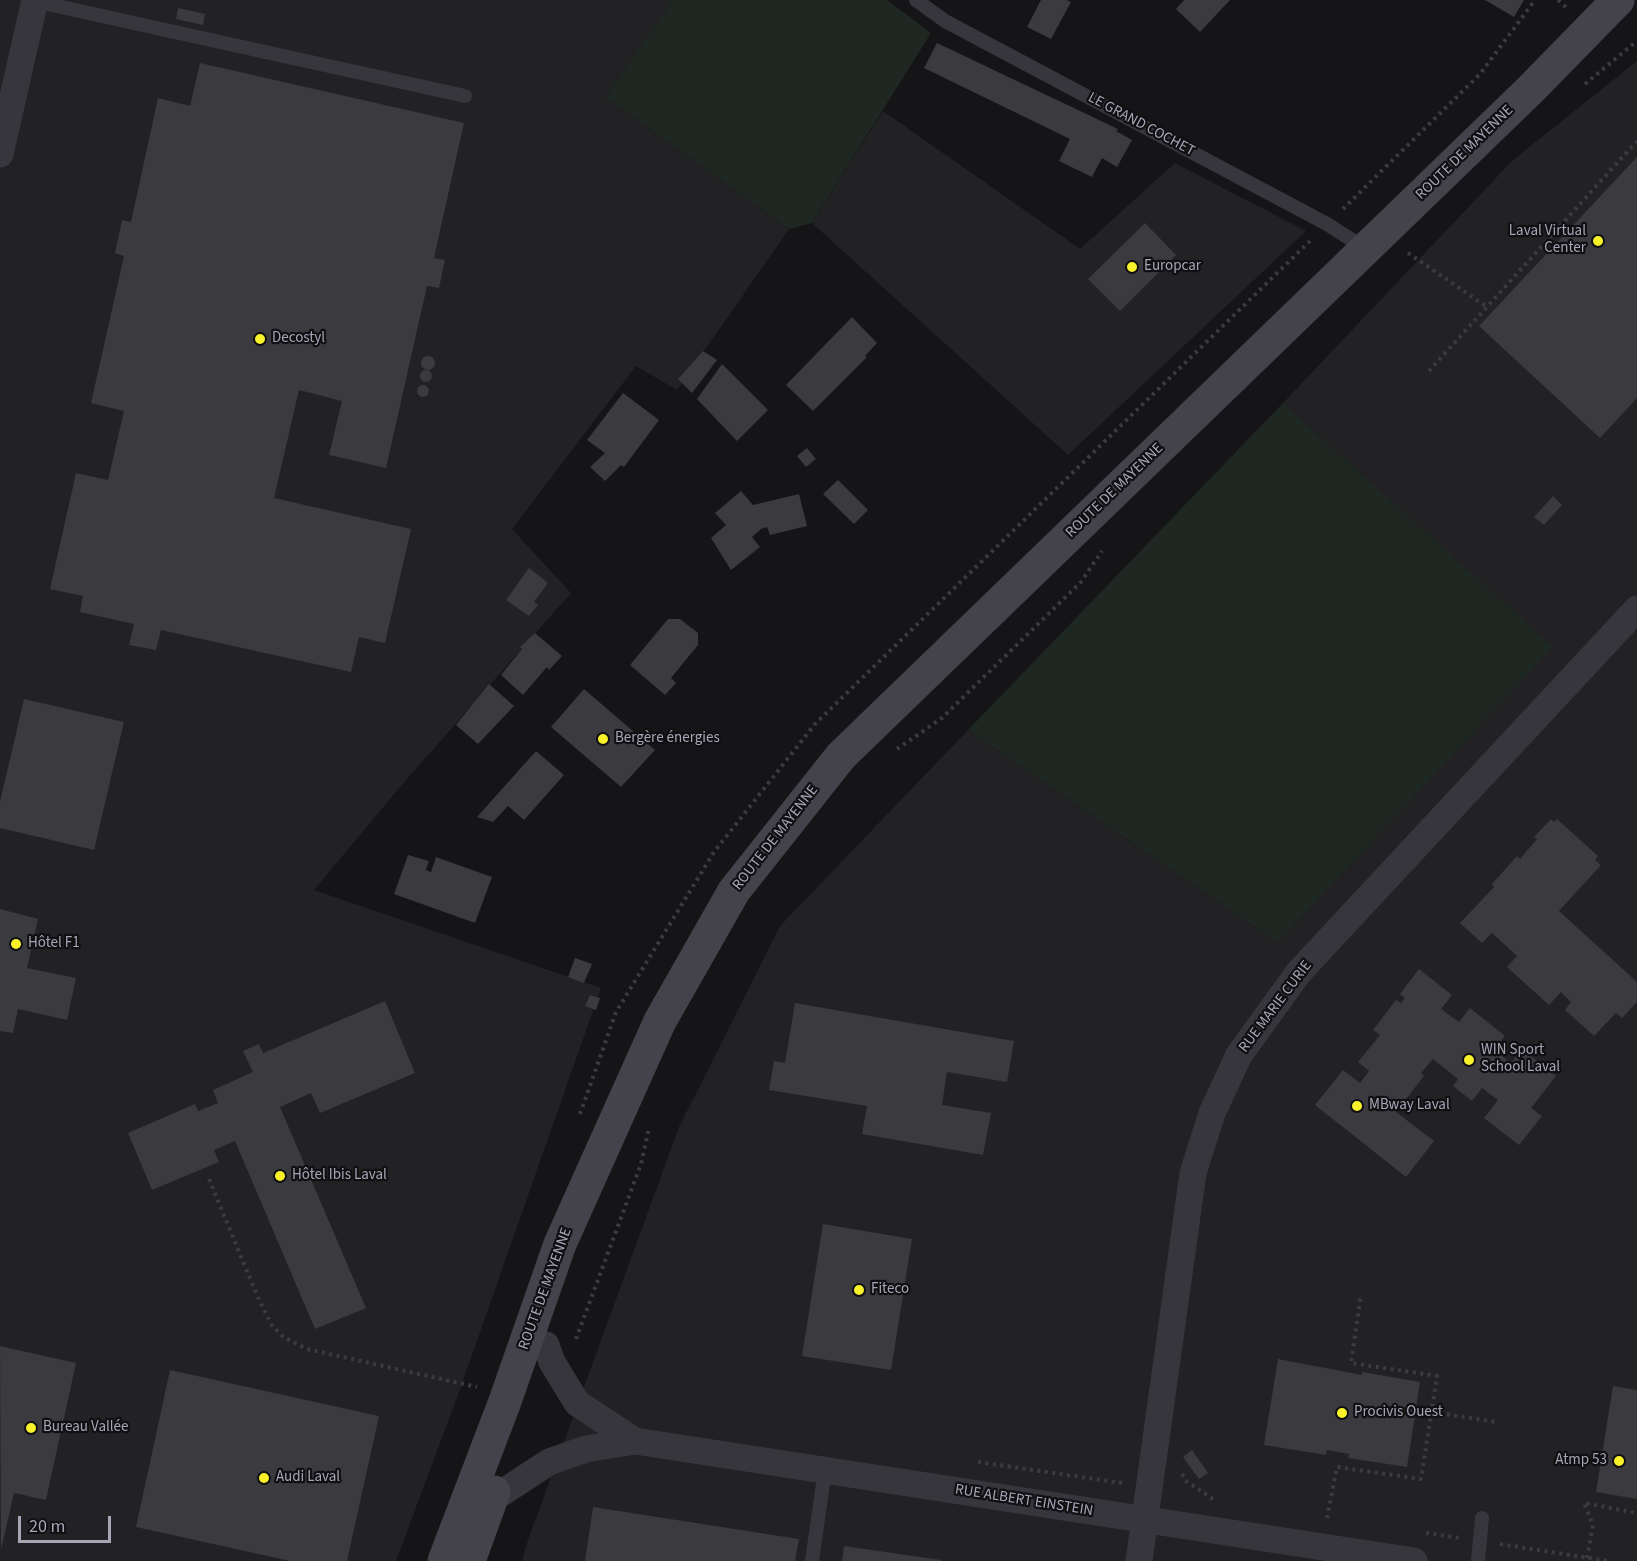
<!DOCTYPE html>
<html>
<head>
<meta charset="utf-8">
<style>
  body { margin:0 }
  #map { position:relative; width:1637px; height:1561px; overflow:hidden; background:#151517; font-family:"Source Sans 3",sans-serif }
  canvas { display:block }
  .scale { position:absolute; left:18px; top:1516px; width:93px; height:27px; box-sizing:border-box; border:3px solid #a6a6b7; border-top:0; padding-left:8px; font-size:18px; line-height:21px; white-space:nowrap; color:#a6a6b7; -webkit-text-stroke:4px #101012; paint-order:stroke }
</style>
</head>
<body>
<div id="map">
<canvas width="1637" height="1561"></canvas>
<div class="scale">20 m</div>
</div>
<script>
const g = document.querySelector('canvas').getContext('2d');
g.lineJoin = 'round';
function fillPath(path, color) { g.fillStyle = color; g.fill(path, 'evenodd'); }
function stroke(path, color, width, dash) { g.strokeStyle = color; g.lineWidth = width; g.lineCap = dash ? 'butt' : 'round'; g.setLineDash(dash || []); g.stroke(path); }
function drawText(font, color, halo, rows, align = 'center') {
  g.font = font + ' "Source Sans 3",sans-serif'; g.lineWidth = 4.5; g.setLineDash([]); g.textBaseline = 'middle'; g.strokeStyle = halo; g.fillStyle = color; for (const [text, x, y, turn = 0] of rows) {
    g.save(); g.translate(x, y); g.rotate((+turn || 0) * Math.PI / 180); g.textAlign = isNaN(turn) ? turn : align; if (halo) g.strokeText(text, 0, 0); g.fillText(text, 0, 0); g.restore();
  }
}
fillPath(new Path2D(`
  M0 0H673L605 97 789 229 677 390 636 366 512 529 571 593 400 787 314 890 601 988 459 1392 396 1561H0Z
  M1637 61V1561H522L528 1540 679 1127 780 926 968 730 1278 943 1552 647 1283 403 1513 160Z
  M883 111 1080 249 1175 163 1306 231 1068 455 812 223Z`), '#222124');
fillPath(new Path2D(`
  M673 0H887L931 33 812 223 789 229 605 97Z
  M1283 403 1553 647 1278 943 968 730Z`), '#1f2722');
fillPath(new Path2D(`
  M1041 0H1067L1071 2 1051 39 1027 27Z
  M1184 0H1230L1200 32 1176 9Z
  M1485 0H1524L1514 17Z
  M178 8 205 14 203 25 176 19Z
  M937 43 1118 129 1116 131 1132 140 1117 167 1102 158 1092 177 1059 161 1070 139 924 68Z
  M200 63 464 123 434 258 445 260 439 288 427 286 386 468 329 455 342 401 299 390 274 498 411 529 385 643 359 637 351 672 161 630 156 650 129 645 134 624 80 612 83 596 50 589 76 473 108 480 124 411 91 403 124 256 115 253 122 220 131 222 158 98 190 106Z
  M1637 157V398L1600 438 1479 326Z
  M1145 223 1176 255 1120 311 1088 279Z
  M852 317 877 343 865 356 867 357 813 411 786 385Z
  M703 351 717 360 692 393 678 379Z
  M421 363a7 7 0 1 1 14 0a7 7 0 1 1-14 0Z
  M722 364 768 410 737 441 697 399Z
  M420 376a6 6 0 1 1 12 0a6 6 0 1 1-12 0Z
  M417 391a6 6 0 1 1 12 0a6 6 0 1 1-12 0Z
  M623 393 659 420 624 467 621 465 605 481 590 467 605 453 587 440Z
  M807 448 816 459 806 467 797 456Z
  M838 480 868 510 854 524 823 494Z
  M741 491 753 505 799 494 807 526 770 535 767 527 761 529 752 537 760 547 731 570 711 538 726 525 715 513Z
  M1553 496 1562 505 1544 525 1534 517Z
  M529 568 548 583 534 602 538 605 529 616 506 600Z
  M668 619H680L698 633V645L671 678 676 683 665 695 630 665Z
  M535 633 562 656 549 670 547 667 523 695 501 675 522 649 520 647Z
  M489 684 514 706 478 744 456 725Z
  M584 689 655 750 621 787 551 727Z
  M24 699 124 722 94 850 0 828V802Z
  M536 751 564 775 524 820 508 806 493 822 477 817Z
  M1551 819 1554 822 1557 819 1598 856 1595 860 1601 865 1559 911 1637 982V1002L1622 1018 1616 1013 1594 1036 1565 1010 1571 1002 1561 992 1549 1005 1507 967 1517 956 1492 933 1482 943 1460 923 1494 887 1492 884 1517 856 1520 859 1537 839 1534 837Z
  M408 855 429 861 426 870 431 872 436 857 492 877 475 923 394 894Z
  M0 909 38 919 27 968 76 978 67 1020 18 1009 13 1033 0 1031Z
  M575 958 592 964 584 983 568 977Z
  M1419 969 1452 995 1441 1009 1459 1022 1470 1008 1505 1036 1494 1050 1511 1063 1522 1049 1556 1076 1531 1108 1542 1116 1519 1145 1484 1118 1498 1100 1482 1088 1472 1101 1453 1086 1458 1079 1433 1059 1421 1073 1424 1076 1396 1112 1434 1141 1406 1177 1315 1105 1343 1070 1360 1083 1369 1071 1358 1062 1380 1035 1373 1030 1396 1000 1401 1003 1405 998 1400 994Z
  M590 995 600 998 596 1010 585 1006Z
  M385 1001 415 1073 320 1113 311 1093 280 1107 366 1308 315 1329 235 1141 214 1150 219 1162 152 1190 128 1133 195 1104 198 1111 218 1103 213 1090 253 1072 243 1051 259 1044 263 1053Z
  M795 1003 1014 1041 1007 1082 947 1072 942 1105 991 1113 983 1155 862 1134 867 1106 769 1090 774 1061 785 1063Z
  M823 1224 912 1239 891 1370 802 1356Z
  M0 1346 76 1363 46 1500 14 1493 1 1550Z
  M1278 1359 1362 1375V1372L1420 1382 1407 1467 1348 1458 1349 1454 1327 1450 1326 1455 1264 1445Z
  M170 1370 379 1416 347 1561H290L136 1527Z
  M1613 1386 1637 1390V1499L1596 1492Z
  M1192 1450 1208 1473 1199 1479 1183 1457Z
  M593 1507 799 1539 795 1561H585Z
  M844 1546 941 1560V1561H842Z`), '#3a3a3f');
stroke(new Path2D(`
  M1558 0 1567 8
  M1585 84 1637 41
  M1343 209 1480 74 1535 0
  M1408 253 1487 307
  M1429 371 1637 141
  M897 749 942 718 1081 582 1102 551
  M580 1114 616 1012 714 852 815 724 1310 241
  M209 1179 256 1293 271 1324 283 1337 307 1349 477 1387
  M576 1339 641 1164 649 1128
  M1432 1412 1496 1422
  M978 1462 1122 1483
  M1182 1474 1186 1481 1213 1499
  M1327 1518 1337 1467 1421 1479 1437 1376 1351 1363 1361 1294
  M1426 1533 1460 1538
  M1500 1544 1608 1561
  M1587 1558 1593 1525 1584 1503 1637 1513`), '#3c3b43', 4, [3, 4.5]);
stroke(new Path2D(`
  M916 0 945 21 1327 224 1366 249
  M34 1 465 96
  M812 1561 825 1470
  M1478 1561 1482 1518`), '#36363c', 14);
stroke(new Path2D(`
  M0 154 35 0
  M546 1345 552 1362 577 1403 635 1441
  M491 1500 549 1462 586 1449 635 1441 1414 1561
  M1139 1561 1193 1173 1212 1113 1239 1055 1299 972 1637 609`), '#36363c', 27);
stroke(new Path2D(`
  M444 1561 504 1404 560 1244 660 1021 734 891 841 756 1531 89 1618 0
  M469 1561 494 1492`), '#44434c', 33);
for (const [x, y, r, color] of [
  [1598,241,6,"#f9f22b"],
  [1132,267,6,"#f9f22b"],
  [260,339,6,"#f9f22b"],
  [603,739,6,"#f9f22b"],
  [16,944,6,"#f9f22b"],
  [1469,1060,6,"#f9f22b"],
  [1357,1106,6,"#f9f22b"],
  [280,1176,6,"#f9f22b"],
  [859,1290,6,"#f9f22b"],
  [1342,1413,6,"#f9f22b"],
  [31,1428,6,"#f9f22b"],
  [1619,1461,6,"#f9f22b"],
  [264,1478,6,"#f9f22b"]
]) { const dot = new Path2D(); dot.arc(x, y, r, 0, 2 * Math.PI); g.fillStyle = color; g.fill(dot); stroke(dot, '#101012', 2); }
drawText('15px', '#a6a6b7', '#101012', [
  ["LE GRAND COCHET",1141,125,28],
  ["ROUTE DE MAYENNE",1465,153,-44],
  ["ROUTE DE MAYENNE",1115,491,-44],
  ["ROUTE DE MAYENNE",776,838,-52],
  ["RUE MARIE CURIE",1276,1007,-53],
  ["ROUTE DE MAYENNE",546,1289,-70],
  ["RUE ALBERT EINSTEIN",1024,1501,9]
]);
drawText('15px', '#a6a6b7', '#101012', [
  ["Laval Virtual",1586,232,"right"],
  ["Center",1586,249,"right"],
  ["Europcar",1144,267],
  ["Decostyl",272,339],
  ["Bergère énergies",615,739],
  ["Hôtel F1",28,944],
  ["WIN Sport",1481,1051],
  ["School Laval",1481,1068],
  ["MBway Laval",1369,1106],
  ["Hôtel Ibis Laval",292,1176],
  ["Fiteco",871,1290],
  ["Procivis Ouest",1354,1413],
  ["Bureau Vallée",43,1428],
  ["Atmp 53",1607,1461,"right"],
  ["Audi Laval",276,1478]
], 'left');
</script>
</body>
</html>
